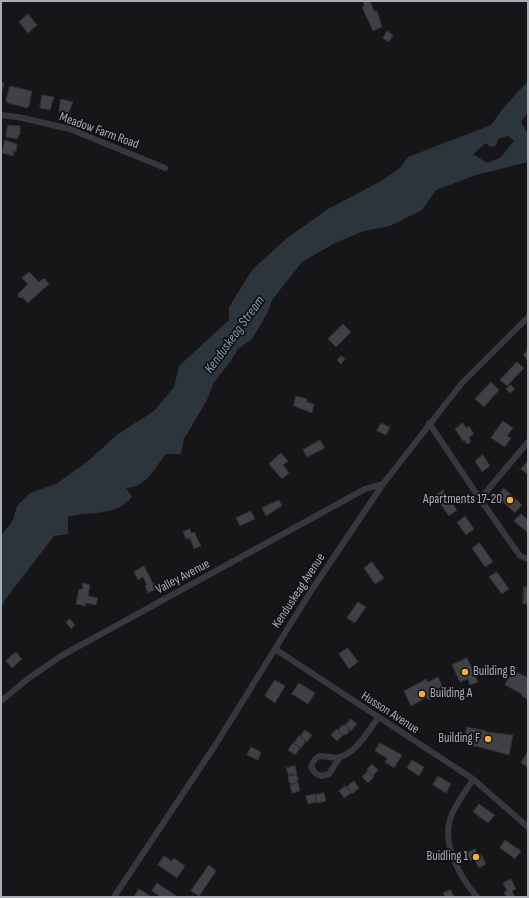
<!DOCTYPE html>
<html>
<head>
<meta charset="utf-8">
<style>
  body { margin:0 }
  #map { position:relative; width:529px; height:898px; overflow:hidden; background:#161618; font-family:"Sofia Sans Condensed",sans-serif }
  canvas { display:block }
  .frame { position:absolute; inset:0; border:2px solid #a8adb8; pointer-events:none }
</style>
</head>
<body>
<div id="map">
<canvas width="529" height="898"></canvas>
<div class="frame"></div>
</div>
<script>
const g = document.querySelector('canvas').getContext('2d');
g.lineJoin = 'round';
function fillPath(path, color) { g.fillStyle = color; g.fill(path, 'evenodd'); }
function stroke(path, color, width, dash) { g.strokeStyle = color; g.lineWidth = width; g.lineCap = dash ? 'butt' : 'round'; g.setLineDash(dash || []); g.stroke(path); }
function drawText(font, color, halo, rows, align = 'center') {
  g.font = font + ' "Sofia Sans Condensed",sans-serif'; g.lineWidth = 3.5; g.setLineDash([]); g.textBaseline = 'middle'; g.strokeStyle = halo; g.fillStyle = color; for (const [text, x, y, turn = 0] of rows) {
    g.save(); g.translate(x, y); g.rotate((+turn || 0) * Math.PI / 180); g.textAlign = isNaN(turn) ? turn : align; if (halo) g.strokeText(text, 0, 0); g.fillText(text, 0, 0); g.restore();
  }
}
fillPath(new Path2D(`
  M528 81V112L521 122 528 134V162L476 175 436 190 422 210 390 226 364 231 335 243 302 262 272 300 268 312 252 339 238 349 230 362 213 384 207 400 184 439 181 454H166C153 470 148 486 126 488L132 497C114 518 91 510 68 517V534L54 536 4 601 1 609V536L13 520 17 506 30 493 56 484 87 462 118 434 154 411 174 387 179 366 229 320V307L252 270 287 238 328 209 383 180 401 167 408 157 491 125 505 106ZM508 136 514 141 500 158 487 163 473 154 486 143 490 147 496 146 498 139Z`), '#2c353c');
const building = new Path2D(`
  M363 1H370L374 11H377L382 27 373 31 362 7 364 6Z
  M28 14 37 25 28 33 19 22Z
  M387 31 393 35 389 42 383 38Z
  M1 82 4 83 1 95Z
  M10 86 32 91 29 106 27 108 8 103 6 101Z
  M42 95 54 97 50 110 40 108Z
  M61 99 73 102 68 114 59 112Z
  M8 125 20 126V135H18V139L6 137Z
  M5 140 17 144 16 152 14 151 13 156 2 153Z
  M29 272 39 282 44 278 49 284 28 303 23 298 18 297V294L28 284 22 278Z
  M343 324 351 332 336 347 328 339Z
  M528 350V361L523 355Z
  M341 356 345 359 341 364 337 360Z
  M517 362 524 368 507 386 500 380Z
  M491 382 499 390 484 407 475 399Z
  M511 385 515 389 510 393 506 389Z
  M296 396 307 399V402L314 404 312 413 294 406Z
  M503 421 513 428 507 436 511 438 505 447 491 438Z
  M381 423 390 427 386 435 377 431Z
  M463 423 466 428 469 426 474 434 469 437 471 442 467 444 464 440 463 441 455 429Z
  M320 440 325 448 307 457 303 450Z
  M281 453 288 461 283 465 289 473 282 479 269 464Z
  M483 455 490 466 482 472 475 461Z
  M528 461V475L521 469Z
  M504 488 522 505 515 513 497 496Z
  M443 490 457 510 449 516 435 496Z
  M279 500 282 506 266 516 262 508Z
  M251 511 255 519 240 526 236 518Z
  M521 514 528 520V533L514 521Z
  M465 516 474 529 466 535 457 523Z
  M190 529 191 533 194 532 201 546 194 549 190 538 186 539 183 532Z
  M480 543 493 562 485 567 472 548Z
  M372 562 384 578 375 584 364 568Z
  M144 566 156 589 148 593 145 586 147 585 143 577 138 580 134 572Z
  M497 572 509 589 502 594 489 577Z
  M83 583 90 585 88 596 98 598 96 605 86 603 85 606 76 604 79 589H82Z
  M524 587H528V604H523Z
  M358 602 366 607 355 623 347 618Z
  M70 619 75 625 71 629 66 622Z
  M348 648 358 662 349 669 339 654Z
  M16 652 22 659 12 668 6 661Z
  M467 658 478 682 470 685 468 679 460 682 452 665Z
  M513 670 528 678V699L521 696 522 694 505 685Z
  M438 677 445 691 428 700 427 697 411 706 404 691 426 679 428 682Z
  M275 680 285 686 275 703 265 696Z
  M299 683 315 693 308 704 292 694Z
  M351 719 357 724 351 731 345 725Z
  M339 730a5 5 0 1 1 10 0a5 5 0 1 1-10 0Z
  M467 727 486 731V732L513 735 509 755 464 743Z
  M337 729 343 735 337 741 331 735Z
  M305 730 312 735 307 742 300 737Z
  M299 736 306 741 301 748 294 743Z
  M293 743 300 748 295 755 288 750Z
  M380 743 402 755 394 768 385 762 387 758 375 751Z
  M251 747 261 752 258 760 247 755Z
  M528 751V767L521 763Z
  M412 760 424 767 419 776 407 768Z
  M372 764 378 770 373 776 367 770Z
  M295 766 297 774 289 776 286 768Z
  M368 771 374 777 368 783 362 777Z
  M288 779a5 5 0 1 1 10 0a5 5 0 1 1-10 0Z
  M438 776 451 784 446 793 433 785Z
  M354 781 359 788 352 794 347 787Z
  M298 782 300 791 292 793 290 785Z
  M346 786 351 793 344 798 339 791Z
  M324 793 326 801 317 803 315 795Z
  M315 794 317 802 308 804 306 796Z
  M479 804 495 815 488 823 473 812Z
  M505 840 521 851 515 859 500 848Z
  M475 849 478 856 481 854 486 864 479 868 474 859 470 861 467 853Z
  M164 856 172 861 174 858 185 866 177 878 158 865Z
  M209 865 216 871 199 896 191 891Z
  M511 879 516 889 512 891 515 897H506L504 892 507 891 503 883Z
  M157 883 178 897H161L152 891Z
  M139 889 149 895 148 897H134Z
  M451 890 454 897H445L443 893Z`);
fillPath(building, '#404145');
stroke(building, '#303034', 1);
stroke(new Path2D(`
  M1 115 18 117 70 129 165 168
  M429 423 480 499 520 556 528 559
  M480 499 528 442
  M275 649 473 779 528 827
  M1 701 29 678 61 656 365 489 383 484
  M340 757 329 774 321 776 315 773 311 767C318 747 328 761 340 757 357 752 368 731 378 718
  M473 779C466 791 457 802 452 814 440 842 459 876 477 897
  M114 897 216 744 311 591 383 484 462 383 528 317`), '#37383d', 6);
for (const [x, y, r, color] of [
  [510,500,4,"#f2b134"],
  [465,672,4,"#f2b134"],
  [422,694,4,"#f2b134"],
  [488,739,4,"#f2b134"],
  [476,857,4,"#f2b134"]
]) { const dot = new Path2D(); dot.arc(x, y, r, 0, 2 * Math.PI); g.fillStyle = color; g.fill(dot); stroke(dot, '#111113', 1.5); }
drawText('13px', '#a8adb8', '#111113', [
  ["Meadow Farm Road",99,131,20],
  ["Valley Avenue",183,577,-28],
  ["Kenduskeag Avenue",299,591,-57],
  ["Husson Avenue",390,713,33]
]);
drawText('13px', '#a8adb8', '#111113', [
  ["Apartments 17-20",502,500],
  ["Building B",473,672,"left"],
  ["Building A",430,694,"left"],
  ["Building F",480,739],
  ["Buidling 1",468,857]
], 'right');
drawText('italic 14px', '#7f9bb3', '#111113', [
  ["Kenduskeag Stream",235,335,-54]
]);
</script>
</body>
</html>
